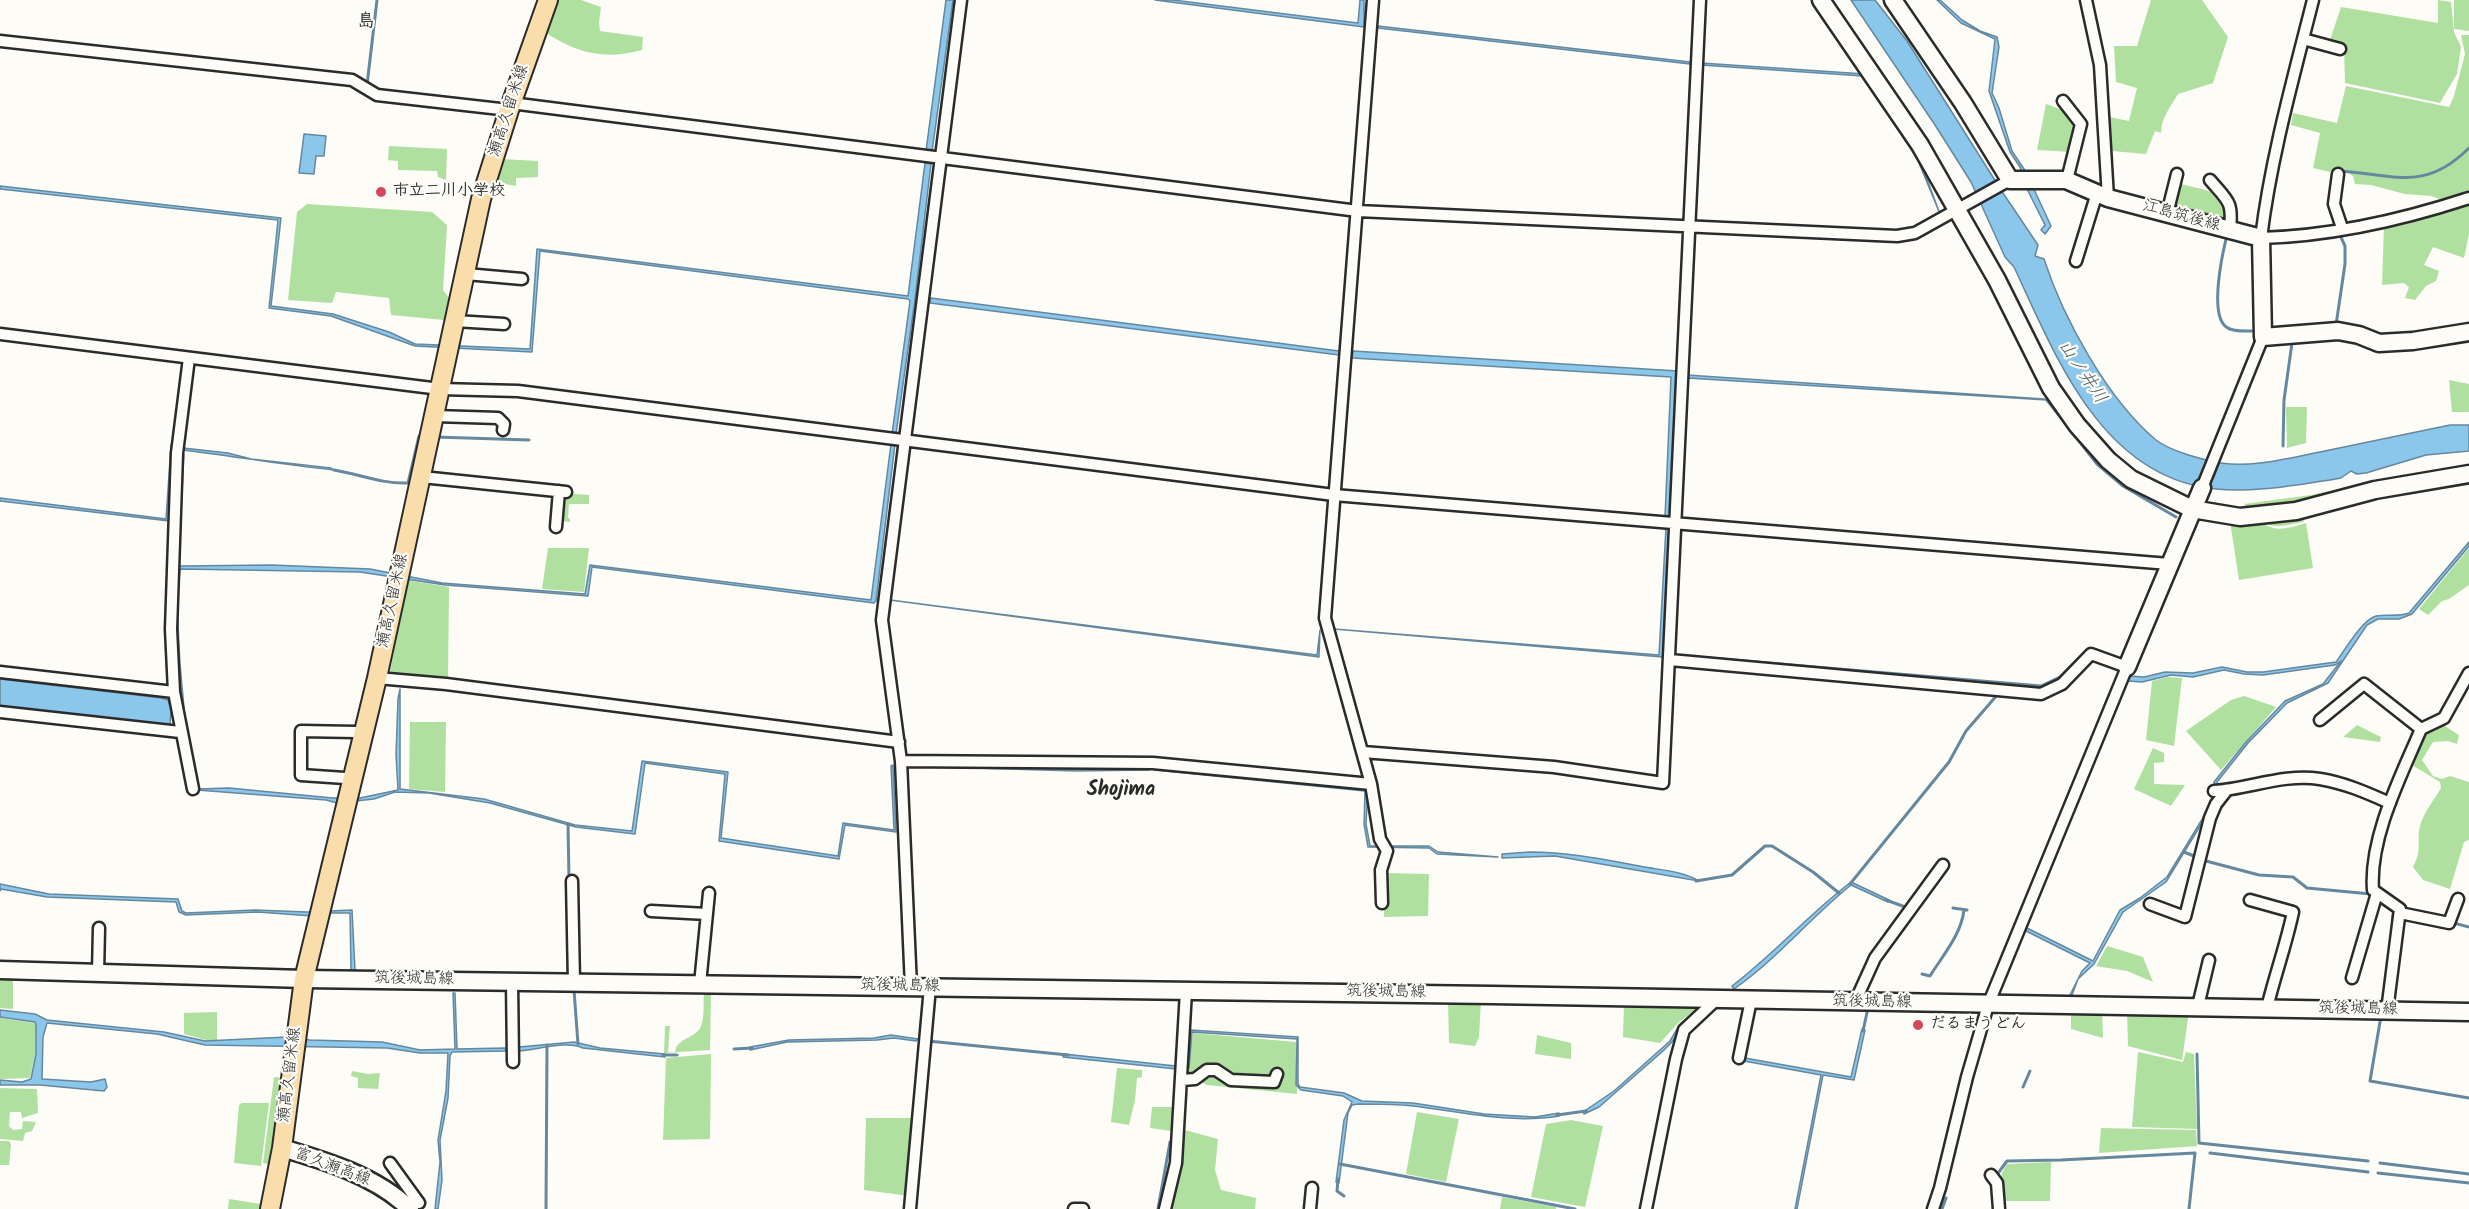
<!DOCTYPE html>
<html>
<head>
<meta charset="utf-8">
<style>
  body { margin:0 }
  canvas { display:block; background:#fdfcf7 }
</style>
</head>
<body>
<canvas width="2469" height="1209"></canvas>
<script>
const g = document.querySelector('canvas').getContext('2d');
g.lineJoin = 'round';
function fillPath(path, color) { g.fillStyle = color; g.fill(path, 'evenodd'); }
function stroke(path, color, width, dash) { g.strokeStyle = color; g.lineWidth = width; g.lineCap = dash ? 'butt' : 'round'; g.setLineDash(dash || []); g.stroke(path); }
function drawText(font, color, halo, rows, align = 'center') {
  g.font = font + ' Kalam,"Klee One",sans-serif'; g.lineWidth = 4.5; g.setLineDash([]); g.textBaseline = 'middle'; g.strokeStyle = halo; g.fillStyle = color; for (const [text, x, y, turn = 0] of rows) {
    g.save(); g.translate(x, y); g.rotate((+turn || 0) * Math.PI / 180); g.textAlign = isNaN(turn) ? turn : align; if (halo) g.strokeText(text, 0, 0); g.fillText(text, 0, 0); g.restore();
  }
}
fillPath(new Path2D(`
  M557 0H581L601 7 599 23 600 31 643 37 642 50C605 60 579 54 546 33Z
  M2151 0H2202L2228 37 2213 83 2178 94C2171 106 2161 118 2161 133L2155 131 2146 154 2112 151 2109 117 2129 121 2137 88 2116 82 2114 46H2137Z
  M2438 0 2451 2 2454 32 2461 47 2457 74 2440 103 2345 83 2344 47 2329 43 2341 7 2438 23Z
  M2454 0H2469V31L2454 29Z
  M2461 35H2469V194L2446 201 2431 196 2405 194 2371 185 2355 184 2353 176 2341 168 2333 169 2330 172 2313 168 2320 133 2291 125 2293 113 2337 123 2346 86 2449 107 2454 96 2465 54Z
  M2046 104 2068 112 2077 123 2072 152 2037 150Z
  M389 146 447 149 446 180 438 177 437 171 398 170V161L388 160Z
  M501 159 538 161V177L516 178V186L494 182Z
  M2181 184C2215 193 2221 188 2228 226L2174 212Z
  M2466 203 2469 206V234L2464 258 2433 247 2424 265 2439 271 2436 281 2426 286 2415 300 2405 298 2409 287 2404 283 2382 285 2384 226Z
  M307 204 432 212 447 225 443 290 449 298 444 320 391 315 389 298 336 292 332 303 288 300 297 212Z
  M2449 380 2469 384V412H2452Z
  M2286 407H2307L2306 443 2287 448Z
  M2382 480 2383 489 2307 516 2303 522C2268 529 2269 529 2244 504L2311 495Z
  M563 493 589 495V504H569L568 518 570 519V522L559 521Z
  M2228 508H2245C2269 531 2274 533 2306 523L2313 568 2239 580Z
  M548 548H589L584 592 542 589Z
  M2469 548V585L2449 599 2442 601 2428 615 2419 609Z
  M406 580 449 587 448 680 390 673Z
  M2168 677 2182 678 2174 746 2146 740 2152 681Z
  M2244 696 2276 707 2221 770 2186 731 2231 700Z
  M410 722H446L445 792 409 789Z
  M2440 723 2459 735 2457 744 2448 741 2433 742 2422 760 2433 776 2442 779 2450 776 2469 782V840L2464 842 2450 889 2423 880 2413 867C2423 848 2416 843 2420 826 2424 812 2434 800 2441 788L2440 782 2412 765 2423 731Z
  M2357 725 2381 737 2380 742 2343 737Z
  M2153 748 2164 753V762L2154 763V784L2185 785 2171 806 2134 789Z
  M1385 873 1429 874 1428 916 1384 917Z
  M2107 946 2143 957 2153 982 2127 971 2096 966Z
  M0 978H13V1009L0 1008Z
  M711 990 710 1050 664 1053 665 1026H670L668 1052H675C677 1037 696 1039 701 1026 705 1016 703 1001 704 991Z
  M1448 1000 1481 1001 1479 1037 1475 1046 1449 1043Z
  M1624 1003 1703 1004 1678 1023 1660 1043 1623 1037Z
  M2071 1010 2102 1011 2103 1038 2071 1029Z
  M2127 1011 2189 1012 2182 1060 2128 1046Z
  M217 1012V1040H206L184 1034V1013Z
  M0 1018 34 1023 36 1025 35 1054 30 1078 0 1079Z
  M1193 1033 1296 1042 1297 1094 1207 1085 1187 1075Z
  M1537 1035 1571 1043V1059L1535 1054Z
  M2138 1052 2183 1062 2186 1052 2194 1054 2197 1129 2132 1127Z
  M711 1054 710 1139 663 1140 666 1058Z
  M1117 1068 1142 1070V1077L1137 1078 1135 1100 1129 1125 1111 1122Z
  M352 1071 368 1074 380 1073 378 1089 358 1088V1078L351 1076Z
  M274 1077 283 1078 268 1164 263 1163Z
  M0 1088 37 1089 38 1113 22 1118 21 1112H10L9 1126 13 1130 22 1129 23 1121 36 1122 32 1131 25 1133 23 1141 0 1139Z
  M242 1103H269L261 1166 234 1163 239 1105Z
  M1152 1107H1174L1172 1131 1150 1128Z
  M1417 1112 1459 1119 1446 1182 1406 1174Z
  M866 1118H913L909 1196 864 1190Z
  M1571 1120 1603 1126 1585 1207 1531 1197 1546 1124Z
  M2101 1128 2196 1130 2197 1146 2099 1153Z
  M1181 1129 1218 1139 1215 1170 1221 1190 1256 1198 1255 1209H1170Z
  M0 1141H9L11 1144 9 1165H0Z
  M2051 1162 2050 1201H2001C2000 1186 1998 1176 2007 1164Z
  M1502 1197 1556 1207V1209H1500Z
  M229 1199 261 1204 260 1209H228Z`), '#b0e0a0');
const water = new Path2D(`
  M946 0H953L932 152 926 151Z
  M1155 0H1173L1358 23 1360 0H1364V27Z
  M1851 0H1875L1907 41 2003 193 2038 245 2035 256 2044 259C2063 318 2108 400 2156 440 2170 451 2203 460 2221 463 2252 468 2289 458 2320 452 2364 443 2407 434 2450 425H2469V451L2426 455 2366 473 2357 474 2351 471 2341 478 2330 480C2294 485 2253 493 2216 489 2102 478 2056 357 2014 267L2005 257 1971 182 1935 125Z
  M1937 0H1940L1962 20 1980 31 1997 37 1999 47 1992 93 1999 108 2012 151 2026 172 2051 226 2045 234 2041 230 2045 225 2028 191 2020 167 2010 152 1989 91 1995 39 1961 23Z
  M1378 26 1690 62V64L1378 28Z
  M1701 63 1865 74 1919 158 1940 214 1917 158 1863 76 1701 65Z
  M304 134 326 136 324 156H316L314 174 299 173Z
  M925 163 931 164 915 299 896 434H892L910 301 908 299 540 251 532 352 415 346 331 316 269 308 278 220 0 189V186L281 218 271 306 333 314 389 332 415 344 530 349 537 249 908 296Z
  M931 298 1339 351V355L930 303Z
  M1353 351 1678 371 1670 517H1665L1671 377 1352 358Z
  M1687 375 2044 399 2047 400 1687 378Z
  M891 444H895L876 601 874 603 592 567 588 596 445 585 360 572 180 569 177 606 180 664 185 719 198 789 229 788 333 798H360L398 790 396 755 398 699 400 689V789L484 799 575 825 632 831 642 761 728 772 721 838 838 856 843 823 894 830 891 766 893 765 896 832 845 825 839 859 719 841 725 774 645 763 635 834 576 827 490 803 429 793 395 792 374 799 337 803 326 800 197 790C181 714 173 646 177 567L180 566 272 565 370 569 442 583 585 594 590 565 871 600Z
  M171 445H174L169 521 0 501V498L166 519Z
  M183 448 228 453 251 459 331 468 334 470C283 465 233 456 183 450Z
  M1666 527H1669L1663 651H1665L1662 657 1334 629 1659 655Z
  M2469 542V546L2412 614 2399 619H2378L2367 625 2328 683 2287 703 2248 743 2217 782 2218 788H2216L2214 782 2246 742 2285 701 2323 684 2341 661 2335 665 2263 675 2244 674 2224 670 2193 677 2171 675 2142 682 2128 681 2130 676 2144 677 2165 672 2193 673 2222 667 2247 672H2263L2336 662C2345 650 2363 619 2376 616 2388 614 2398 617 2409 613Z
  M890 600 1317 655 1320 630 1319 657Z
  M0 679 162 698 168 700 171 710 170 724 164 726 0 707Z
  M907 766 1149 770 1076 771Z
  M1155 768 1366 788 1368 789 1366 824 1370 846H1429L1438 852 1498 857 1437 854 1429 848 1368 847 1364 824 1365 791 1155 770Z
  M2212 803 2208 813 2166 882 2123 912 2094 964 2078 979 2072 995H2070L2082 971 2090 963 2024 930 2025 927 2093 961 2120 910 2140 898 2167 877Z
  M1530 852C1569 852 1607 860 1645 867 1662 870 1685 872 1699 881L1555 856 1502 858V854Z
  M1851 882 1889 900 1888 902 1851 885C1810 918 1777 959 1734 989L1732 986C1774 954 1809 914 1851 882Z
  M0 884 49 894 178 899 182 911 186 913 255 910 307 912 352 910 355 970H351L350 913H326L312 916 258 912 186 915 179 912 176 902 47 897 1 889 0 891Z
  M453 993H455L457 1049 505 1048 506 1051 452 1052 450 1056 448 1098 440 1140 442 1180 438 1209H435L440 1162 438 1140 446 1091 448 1053H420L387 1048 205 1045 157 1034 47 1023 43 1037 42 1079 91 1082 105 1079 107 1087 104 1091 40 1085H0V1080L22 1082 31 1079 36 1054V1025L35 1022 0 1017V1010L35 1014 47 1020 164 1032 205 1041 287 1037 310 1040 382 1042 420 1050 455 1049Z
  M1703 1005 1684 1024 1672 1042 1663 1051 1599 1107 1584 1114 1583 1112 1614 1091 1670 1041 1680 1024Z
  M1862 1029 1865 1030 1854 1080 1823 1075 1797 1209H1795L1821 1075 1744 1061 1745 1058 1851 1077Z
  M1190 1030 1298 1037V1084L1300 1087 1344 1093 1362 1101 1413 1103 1484 1114 1535 1117 1559 1113V1116C1510 1124 1462 1112 1413 1106 1395 1104 1376 1104 1358 1104L1352 1105 1348 1113 1339 1183 1336 1182 1344 1120 1352 1102 1343 1096 1301 1090 1296 1085 1297 1039 1192 1032 1189 1068H1187Z
  M891 1035 918 1039 916 1041 894 1038 877 1040 787 1042 750 1050V1047L789 1040 874 1038Z
  M574 1042 600 1048 665 1054V1057L583 1048C567 1040 536 1050 519 1051V1047Z
  M1064 1054 1176 1066V1069L1063 1057Z`);
fillPath(water, '#8bc6eb');
stroke(water, '#65889e', 1.5);
stroke(new Path2D(`
  M367 85 377 0
  M411 104 429 107
  M2339 171C2393 174 2424 193 2469 148
  M2226 239C2222 256 2210 312 2225 326 2231 332 2244 331 2252 331
  M2336 325 2345 264V246L2339 233
  M2047 400 2097 464 2123 486 2176 517
  M435 437 529 440
  M2283 446 2284 400 2292 343
  M334 470C359 474 381 484 408 483L419 436
  M179 541 183 455H179
  M1673 655 2041 686 2060 677 2078 659H2081
  M568 824 569 880
  M2184 852 2206 861 2259 875 2293 877 2307 888 2371 894
  M1696 881 1732 875 1765 846H1772L1813 872 1839 893
  M1850 884 1949 762 1966 731 1998 694
  M1886 900 1908 908
  M1953 908 1967 910
  M2450 922 2469 927
  M2392 929 2393 915
  M1922 974 1930 976C1943 955 1961 935 1964 910
  M574 990 578 1044
  M2381 1016 2370 1081 2469 1098
  M1863 1031 1868 1008
  M928 1041 1068 1055
  M734 1049 752 1048
  M2197 1054 2199 1143 2368 1161
  M663 1055H677
  M2023 1087 2030 1071
  M1557 1115 1586 1111
  M2210 1153 2368 1172
  M2380 1163 2469 1174
  M1340 1164 1575 1209
  M2378 1173 2469 1183
  M1996 1176 2007 1161 2061 1160 2195 1153 2189 1209
  M1338 1179 1337 1191 1344 1196
  M546 1209 547 1045
  M1158 1209 1170 1142
  M1942 1209 1946 1198`), '#65889e', 3);
const street = new Path2D(`
  M1373 0 1325 618 1371 784 1380 839 1387 851 1381 870 1382 903
  M2086 0 2100 65 2108 198
  M2313 0C2293 79 2271 157 2261 238 2332 236 2402 220 2469 198
  M2303 39 2340 49
  M0 41 352 80 377 95 509 110
  M2063 101 2081 124 2067 180
  M511 103 1358 211 1897 236 1915 233 2010 180
  M2338 174 2334 204 2342 228
  M2210 180C2228 201 2233 201 2230 230
  M2167 214 2177 174
  M2076 261 2097 193
  M466 274 522 279
  M455 321 504 324
  M0 334 440 389 518 391 1334 495 2169 564
  M189 358 177 453 171 629 174 692 193 789
  M435 416 498 418 504 424 503 430
  M422 477 566 492
  M2202 488 2263 337
  M556 527 559 491
  M1670 660 2041 694 2062 684 2091 654 2127 667 1988 1005 1967 1077 1940 1188 1933 1209
  M0 672 174 692
  M377 678 446 684 899 742
  M0 712 180 732
  M2320 720 2364 684 2421 729
  M1363 752 1554 767 1663 783 1700 0
  M901 761 1153 763 1371 784
  M352 781 345 778 301 775V731L356 732 362 735
  M2214 791C2248 789 2285 773 2320 779 2345 783 2367 793 2390 803
  M572 881 574 982
  M2250 900 2293 912C2286 945 2275 975 2267 1008
  M2150 904 2185 917 2210 818 2216 804 2227 790
  M651 911 707 914
  M2400 913 2449 923 2458 899
  M98 973 99 928
  M2352 978 2377 893
  M512 981 513 1062
  M700 984 709 893
  M911 987 901 761 882 620 961 0
  M1855 1002 1875 958 1943 865
  M2198 1006 2209 960
  M2387 1011 2400 909 2373 890C2369 838 2401 776 2421 729L2444 718 2469 673
  M1739 1058 1751 1000
  M1182 1080 1195 1079 1207 1070H1216L1231 1080 1274 1082 1277 1074
  M390 1163 419 1203
  M1991 1175 1997 1183 1999 1209
  M910 1209 930 987
  M1074 1209H1083
  M1165 1209 1176 1163 1186 991
  M1310 1209 1312 1188
  M1646 1209 1676 1059 1684 1030 1717 999`);
const secondary = new Path2D(`
  M1821 0 1920 145 1997 280 2051 388 2077 425 2108 460 2131 479 2192 509 2240 517 2296 511 2375 490 2469 474
  M1893 0 1963 103 2010 180H2066L2108 198 2261 238 2263 337 2338 331 2359 335 2379 343 2413 341 2469 332
  M2127 667 2202 488
  M0 970 304 979 1492 995 2469 1012
  M282 1148C326 1161 376 1176 410 1209`);
const primary = new Path2D(`
  M270 1209 282 1148 304 979 377 678 481 199 509 110 548 0`);
stroke(street, '#2b2b2b', 15);
stroke(secondary, '#2b2b2b', 21);
stroke(primary, '#2b2b2b', 22);
stroke(street, '#fdfcf7', 10);
stroke(secondary, '#fdfcf7', 16);
stroke(primary, '#f9ddab', 18);
for (const [x, y, r, color] of [
  [381,192,6,"#d1495b"],
  [1918,1025,6,"#d1495b"]
]) { const dot = new Path2D(); dot.arc(x, y, r, 0, 2 * Math.PI); g.fillStyle = color; g.fill(dot); stroke(dot, '#fdfcf7', 2); }
drawText('16px', '#2b2b2b', '#fdfcf7', [
  ["瀬高久留米線",510,111,-72],
  ["江島筑後線",2181,217,15],
  ["瀬高久留米線",394,601,-78],
  ["筑後城島線",414,980,1],
  ["筑後城島線",900,987,1],
  ["筑後城島線",1386,993,1],
  ["筑後城島線",1872,1003,1],
  ["筑後城島線",2358,1010,1],
  ["瀬高久留米線",291,1075,-83],
  ["富久瀬高線",332,1168,21]
]);
drawText('bold 16px', '#2b2b2b', '#fdfcf7', [
  ["市立二川小学校",393,192],
  ["だるまうどん",1930,1025]
], 'left');
drawText('bold 18px', '#2b2b2b', '#fdfcf7', [
  ["島",366,23]
]);
drawText('italic 18px', '#485a65', '#fdfcf7', [
  ["山ノ井川",2081,373,56]
]);
drawText('bold 20px', '#2b2b2b', '#fdfcf7', [
  ["Shojima",1121,792]
]);
</script>
</body>
</html>
